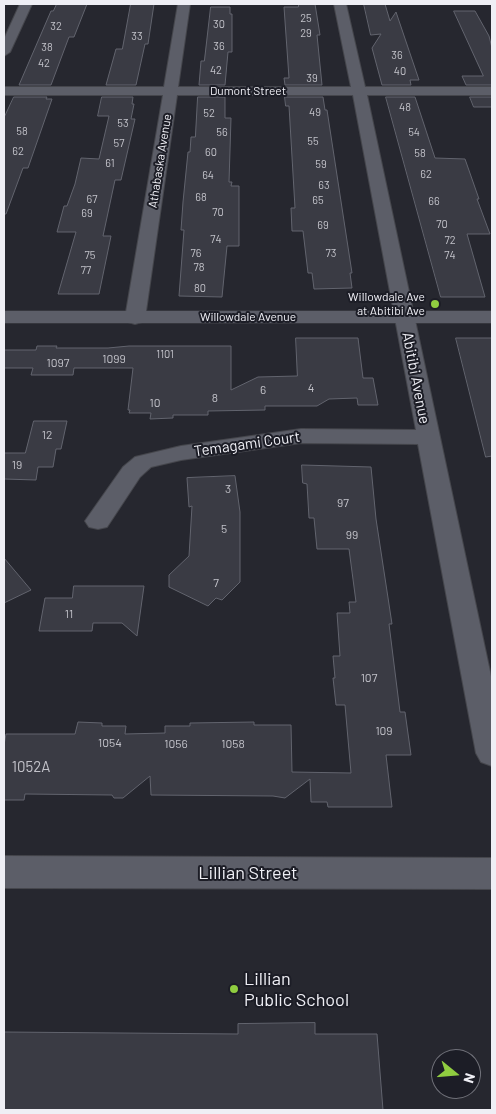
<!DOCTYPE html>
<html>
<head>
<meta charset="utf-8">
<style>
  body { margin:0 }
  #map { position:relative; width:496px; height:1114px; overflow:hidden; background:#26272f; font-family:Barlow,sans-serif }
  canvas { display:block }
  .frame { position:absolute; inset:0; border:5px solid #efeff5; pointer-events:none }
  .north { position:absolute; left:431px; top:1049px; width:50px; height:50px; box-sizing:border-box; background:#1c1d26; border:1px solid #707179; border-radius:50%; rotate:107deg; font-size:14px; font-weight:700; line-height:20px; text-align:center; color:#efeff5 }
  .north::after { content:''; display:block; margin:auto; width:18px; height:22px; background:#90cd40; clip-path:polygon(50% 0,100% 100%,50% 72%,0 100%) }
</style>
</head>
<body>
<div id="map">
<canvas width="496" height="1114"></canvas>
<div class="frame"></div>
<div class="north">N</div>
</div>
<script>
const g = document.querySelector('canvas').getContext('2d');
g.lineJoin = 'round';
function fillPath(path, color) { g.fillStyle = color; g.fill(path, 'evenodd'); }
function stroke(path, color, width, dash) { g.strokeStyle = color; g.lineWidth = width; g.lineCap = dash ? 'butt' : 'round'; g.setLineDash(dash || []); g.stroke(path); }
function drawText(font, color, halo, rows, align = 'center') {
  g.font = font + ' Barlow,sans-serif'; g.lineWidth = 4; g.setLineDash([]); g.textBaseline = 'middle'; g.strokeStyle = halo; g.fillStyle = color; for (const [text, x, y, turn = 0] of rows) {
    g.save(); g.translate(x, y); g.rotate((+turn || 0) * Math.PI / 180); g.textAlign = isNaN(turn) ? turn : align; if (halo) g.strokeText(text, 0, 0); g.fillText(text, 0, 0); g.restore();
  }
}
const building = new Path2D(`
  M57 4H87L74 37H69L51 85H19L51 11H53Z
  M131 4H154L148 44H145L136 85H106L116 49H122Z
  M299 4H315L320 35H317L322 85H285L284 78H289L284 7H298Z
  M364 4H385L390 21 396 12 419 80H410L411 85H382L372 48 381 34 371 35Z
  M211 7H230V14H232V52H228L225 85H199L201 61H204Z
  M454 11H475L489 36 492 48V85H466L462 76H483Z
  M14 97H47L46 99H52L28 168H23L6 214H4V118Z
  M102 97H133L132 104H134L131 119H135L121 180H115L103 236H111L99 294H58L76 232H57L64 206H67L75 184 81 158 99 159 109 116H98Z
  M198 97H225V118H231L229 182H232L231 186H239V246H227L222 297 179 296 184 230H181L183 202 188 152H190L191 137H195Z
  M285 97H323L325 110H327L346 234 352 273H350L352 288 314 289 312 273H308L303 231H292L291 208H295L289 106H286Z
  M386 97H415L435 158 465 159 479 199H477L490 234H467L485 297H441Z
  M470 97H492V107H474Z
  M296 338H358L363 378H373L378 405H358L357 398 329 399 317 406H265V410L208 411V415H173V418L150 419 151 413H129L130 410H128L133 368H74L73 375H31L33 368H4V350H36L37 346H57L56 348H108L129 346H231V390L258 377 297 376Z
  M456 338H492V456L486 457Z
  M34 421H67L61 449H56L53 467H38L36 480 4 479V453H25Z
  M302 465 371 467 376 519 392 624H389L400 712H405L411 755H386L392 807H328L327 802H311L310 779 285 798 273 796 151 795 150 776 123 798H114L112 795 25 794 24 800H4V745L6 734H75L78 722 102 723V726H126L125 734 165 733V726H190V723L254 722V725H291L292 772 351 773 345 705H336L333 678H335L333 656H340L337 613H350L349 602H356L349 549H317L314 518H309L307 484 303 483Z
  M235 476 240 512V582L222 600 216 598 208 606 169 587V575L189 556 192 506 189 507 187 478Z
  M4 558 31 590 4 603Z
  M74 586H144L137 636 122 623H93L92 631H39L45 598H72Z
  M315 1023V1034H377L383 1110H4V1032L238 1034V1024Z`);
fillPath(building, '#3a3b44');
stroke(building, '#62646e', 1);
const minor = new Path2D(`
  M20 4H32L10 52 4 56V39Z
  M178 4H190L178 87H351L334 4H346L365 87H492V95H367L492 681V766L481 762 476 753 418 444 301 443 181 460 151 467 140 477 107 527 98 529 89 527 85 521 123 467 135 457 181 446 301 429 416 430 353 95H177L145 318 142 322 135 324 128 322 125 318 163 95H4V87H164Z
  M4 856 492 858V889L4 888Z`);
const tertiary = new Path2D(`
  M4 311H492V323H4Z`);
stroke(minor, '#45464c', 2);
stroke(tertiary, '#45464c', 1);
fillPath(minor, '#5c5e68');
fillPath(tertiary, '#5c5e68');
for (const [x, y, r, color] of [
  [435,304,5,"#90cd40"],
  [234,989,5,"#90cd40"]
]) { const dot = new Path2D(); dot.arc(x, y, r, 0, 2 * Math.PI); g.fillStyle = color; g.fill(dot); stroke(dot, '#1c1d26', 2); }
drawText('11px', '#c2c2c9', null, [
  ["25",306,18],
  ["30",219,24],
  ["32",56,26],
  ["29",306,33],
  ["33",137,36],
  ["36",219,46],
  ["38",47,47],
  ["36",397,55],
  ["42",44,63],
  ["42",216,70],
  ["40",400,71],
  ["39",312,78],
  ["48",405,107],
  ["49",315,112],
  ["52",209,113],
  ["53",123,123],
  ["58",22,131],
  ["56",222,132],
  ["54",414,132],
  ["55",313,141],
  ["57",119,143],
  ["62",18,151],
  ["60",211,152],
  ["58",420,153],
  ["61",110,163],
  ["59",321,164],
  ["62",426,174],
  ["64",208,175],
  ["63",324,185],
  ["68",201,197],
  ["67",92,199],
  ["65",318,200],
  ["66",434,201],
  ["70",218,212],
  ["69",87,213],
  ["70",442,224],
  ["69",323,225],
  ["74",216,239],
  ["72",450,240],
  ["76",196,253],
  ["73",331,253],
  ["75",90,255],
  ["74",450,255],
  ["78",199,267],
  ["77",86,270],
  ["80",200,288],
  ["1101",165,354]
]);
drawText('12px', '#efeff5', '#1c1d26', [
  ["Dumont Street",248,91],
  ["Athabaska Avenue",160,161,-81],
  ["Willowdale Avenue",248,317]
]);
drawText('12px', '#efeff5', '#1c1d26', [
  ["Willowdale Ave",425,297],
  ["at Abitibi Ave",425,311]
], 'right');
drawText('12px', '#c2c2c9', null, [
  ["1099",114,359],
  ["1097",58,363],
  ["4",311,388],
  ["6",263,390],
  ["8",215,398],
  ["10",155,403],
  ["12",47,435],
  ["19",17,465],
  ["3",228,489],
  ["97",343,503],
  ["5",224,529],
  ["99",352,535],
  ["7",216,583],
  ["11",69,614],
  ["107",369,678],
  ["109",384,731],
  ["1054",110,743],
  ["1056",176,744],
  ["1058",233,744]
]);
drawText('15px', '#efeff5', '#1c1d26', [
  ["Abitibi Avenue",416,378,79],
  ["Temagami Court",247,444,-8]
]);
drawText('15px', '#c2c2c9', null, [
  ["1052A",31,767]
]);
drawText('18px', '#efeff5', '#1c1d26', [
  ["Lillian Street",248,873]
]);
drawText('18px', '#efeff5', '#1c1d26', [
  ["Lillian",244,979],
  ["Public School",244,1000]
], 'left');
</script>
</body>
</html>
